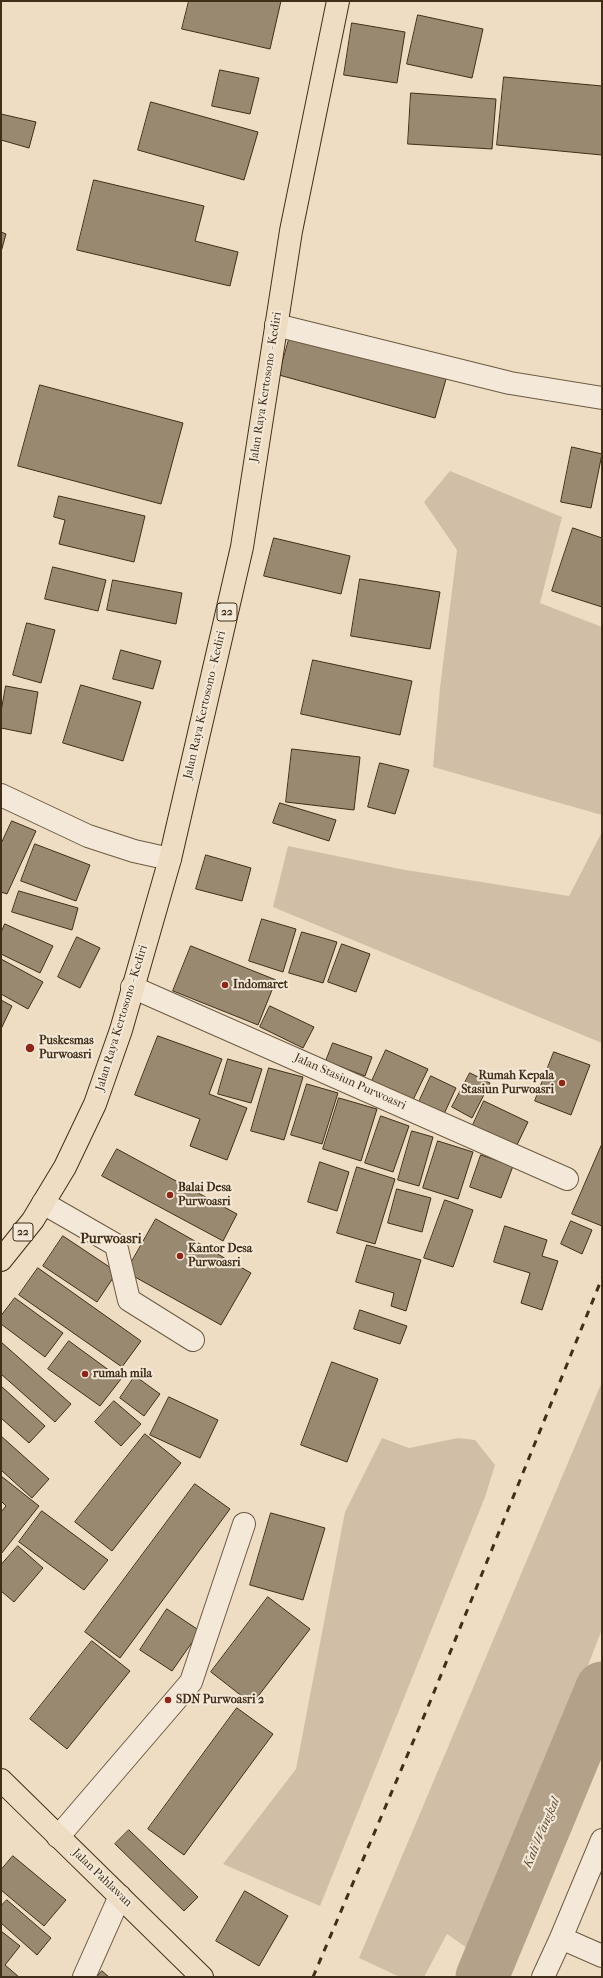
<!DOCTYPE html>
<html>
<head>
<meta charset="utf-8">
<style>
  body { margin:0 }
  #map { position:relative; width:603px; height:1978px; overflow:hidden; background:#eeddc3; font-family:"IM FELL French Canon",serif }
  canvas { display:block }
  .frame { position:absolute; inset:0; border:2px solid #402e18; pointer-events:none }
</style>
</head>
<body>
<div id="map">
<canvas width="603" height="1978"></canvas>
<div class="frame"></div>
</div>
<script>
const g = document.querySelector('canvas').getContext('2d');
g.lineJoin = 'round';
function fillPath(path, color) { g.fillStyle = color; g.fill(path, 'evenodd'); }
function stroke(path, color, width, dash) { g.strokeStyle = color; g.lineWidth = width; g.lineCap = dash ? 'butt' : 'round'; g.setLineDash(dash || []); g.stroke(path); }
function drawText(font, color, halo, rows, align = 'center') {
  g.font = font + ' "IM FELL French Canon",serif'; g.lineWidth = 4; g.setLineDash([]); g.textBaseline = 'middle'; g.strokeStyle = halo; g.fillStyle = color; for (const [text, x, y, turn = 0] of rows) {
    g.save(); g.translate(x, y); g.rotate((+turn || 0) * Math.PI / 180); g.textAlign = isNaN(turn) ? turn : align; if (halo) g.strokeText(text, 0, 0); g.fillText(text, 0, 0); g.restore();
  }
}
fillPath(new Path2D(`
  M450 471 562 517 540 603 602 627V815L433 767 440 688 457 550 424 502Z
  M602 832V1043L273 907 288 846 400 869 569 896Z
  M602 1382V1629L477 1955 447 1934 424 1977H400L359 1958Z
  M382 1438 409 1448 458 1438 475 1440 495 1465 485 1497 320 1906 223 1864 296 1769 345 1512Z`), '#d0bfa6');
stroke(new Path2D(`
  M482 1977 602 1688`), '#b3a289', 53);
const building = new Path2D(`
  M189 1H281L270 49 182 29Z
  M418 15 483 29 472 78 407 64Z
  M352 23 405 32 397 83 344 75Z
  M220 70 259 78 250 114 212 106Z
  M504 77 602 86V155L497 145Z
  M411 93 496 99 492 149 408 144Z
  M151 102 258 132 244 180 138 150Z
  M1 114 36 122 29 148 1 140Z
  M94 180 204 206 195 241 238 252 230 286 77 250Z
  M1 232 6 234 1 252Z
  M290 336 446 379 435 418 279 375Z
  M40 385 183 423 161 504 18 466Z
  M572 447 602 454 591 508 561 502Z
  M59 496 145 516 134 562 59 544 65 520 54 517Z
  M573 528 602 538V607L552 591Z
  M274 538 350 556 341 594 264 576Z
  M53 567 106 580 98 611 45 599Z
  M360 579 440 592 430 649 351 636Z
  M113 580 182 593 176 624 107 610Z
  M27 623 55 630 41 683 13 675Z
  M121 650 161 661 153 689 113 679Z
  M313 660 412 681 400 735 301 714Z
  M81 685 141 702 123 761 63 743Z
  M6 686 38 692 31 734 1 728V712Z
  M292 749 360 757 354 810 286 802Z
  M380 763 409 770 395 814 368 807Z
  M280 803 336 820 329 841 273 823Z
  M12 821 36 831 7 894 1 892V844Z
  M35 844 90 865 76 901 21 881Z
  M206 855 251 868 242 901 196 889Z
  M19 891 78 908 72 930 12 912Z
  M262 919 296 929 283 972 249 961Z
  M5 924 53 946 40 973 1 954V933Z
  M302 932 337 942 323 983 289 973Z
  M77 937 100 948 80 988 58 977Z
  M342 944 370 954 356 992 328 982Z
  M191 946 276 980 258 1025 173 991Z
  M1 959 43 982 28 1009 1 994Z
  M1 1000 12 1006 1 1029Z
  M270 1006 314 1027 303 1048 260 1027Z
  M158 1036 222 1059 209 1094 247 1108 227 1160 190 1146 200 1119 135 1095Z
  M333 1043 372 1057 365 1076 326 1061Z
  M386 1050 428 1069 413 1100 372 1081Z
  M554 1052 590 1065 571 1115 535 1101Z
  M228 1059 262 1069 251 1103 218 1094Z
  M269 1068 303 1077 284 1140 251 1131Z
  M470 1073 490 1083 472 1118 452 1107Z
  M431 1076 456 1088 444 1114 419 1102Z
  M307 1084 338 1093 322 1144 291 1135Z
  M339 1098 377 1109 361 1161 323 1149Z
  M484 1101 528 1122 516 1147 472 1127Z
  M381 1116 409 1126 393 1172 365 1163Z
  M412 1131 433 1137 419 1186 398 1180Z
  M438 1141 473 1152 458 1199 423 1188Z
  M602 1144V1226L572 1214Z
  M117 1149 237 1214 223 1241 102 1176Z
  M481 1155 513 1166 501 1198 470 1187Z
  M320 1162 349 1172 337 1211 308 1202Z
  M357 1167 395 1179 375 1244 337 1233Z
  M397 1189 431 1198 422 1232 388 1223Z
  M445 1200 473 1210 453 1267 424 1258Z
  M156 1219 251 1273 221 1325 126 1272Z
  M571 1221 592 1230 582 1254 561 1244Z
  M505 1226 547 1240 542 1256 558 1261 542 1310 521 1303 530 1273 494 1262Z
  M63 1236 117 1272 97 1302 43 1266Z
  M367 1245 421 1260 406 1311 391 1306 394 1293 356 1282Z
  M38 1268 141 1341 122 1367 19 1295Z
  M15 1298 63 1333 45 1357 1 1324V1316Z
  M360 1310 407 1326 400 1344 354 1329Z
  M69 1341 121 1379 100 1406 48 1369Z
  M1 1342 71 1404 55 1422 1 1374Z
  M332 1362 378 1379 347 1462 301 1445Z
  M135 1376 160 1394 144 1416 120 1398Z
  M1 1386 45 1426 29 1443 1 1418Z
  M169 1397 218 1420 200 1458 150 1435Z
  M114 1401 141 1424 121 1446 95 1422Z
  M145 1434 181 1463 112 1551 75 1522Z
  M1 1436 49 1479 32 1498 1 1470Z
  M1 1476 39 1506 1 1554V1512L6 1506 1 1501Z
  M195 1484 230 1509 120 1658 85 1632Z
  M42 1511 108 1560 84 1590 19 1542Z
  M271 1513 325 1528 303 1600 250 1585Z
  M18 1546 43 1568 14 1602 1 1591V1565Z
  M268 1597 310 1629 252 1704 211 1672Z
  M167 1609 200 1631 172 1671 140 1650Z
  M92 1641 130 1671 67 1749 30 1719Z
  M237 1708 273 1734 184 1855 148 1829Z
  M129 1830 198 1897 184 1911 115 1844Z
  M13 1856 66 1900 44 1926 1 1890V1870Z
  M245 1891 288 1916 259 1966 216 1941Z
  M7 1900 51 1938 37 1955 1 1923V1906Z
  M1 1931 20 1946 5 1965 19 1977H1Z
  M102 1971 109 1977H97Z`);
fillPath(building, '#9a8971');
stroke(building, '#402e18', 1);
const minor = new Path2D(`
  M276 325 510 383 602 398
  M1 795 88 836 134 851 170 859
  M132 987 567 1179
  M43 1203 116 1245 129 1300 193 1340
  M58 1837 191 1682 244 1524
  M561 1938 602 1956
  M84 1977 120 1896
  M543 1977 561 1938 602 1840`);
const major = new Path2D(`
  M1 1780 202 1977`);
const highway = new Path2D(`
  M1 1260 33 1220 65 1167 95 1104 121 1030 170 859 242 547 291 231 338 1`);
stroke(minor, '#6c5a43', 24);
stroke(major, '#402e18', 24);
stroke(highway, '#402e18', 24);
stroke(minor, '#f4e9d8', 22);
stroke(major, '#eeddc3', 22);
stroke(highway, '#eeddc3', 22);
stroke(new Path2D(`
  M313 1977 430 1702 602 1278`), '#402e18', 3, [7, 7]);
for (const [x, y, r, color] of [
  [225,985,4,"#8f2418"],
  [30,1048,5,"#8f2418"],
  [562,1083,4,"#8f2418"],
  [170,1195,4,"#8f2418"],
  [180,1256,4,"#8f2418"],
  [85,1374,4,"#8f2418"],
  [168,1700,4,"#8f2418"]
]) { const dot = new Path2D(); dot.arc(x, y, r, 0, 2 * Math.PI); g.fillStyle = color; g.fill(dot); stroke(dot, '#f4e9d8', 1.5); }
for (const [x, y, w] of [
  [227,612,20],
  [23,1232,20]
]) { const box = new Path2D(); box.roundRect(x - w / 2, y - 9, w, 18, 3); g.fillStyle = '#f4e9d8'; g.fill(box); stroke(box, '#402e18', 1); }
drawText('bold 11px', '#402e18', null, [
  ["22",227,612],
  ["22",23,1232]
]);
drawText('12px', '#402e18', '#f4e9d8', [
  ["Jalan Raya Kertosono - Kediri",266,387,-81],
  ["Jalan Raya Kertosono - Kediri",205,705,-77],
  ["Jalan Raya Kertosono - Kediri",122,1018,-73],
  ["Jalan Stasiun Purwoasri",350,1082,24],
  ["Jalan Pahlawan",102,1878,44]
]);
drawText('bold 12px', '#402e18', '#f4e9d8', [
  ["Indomaret",233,985],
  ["Puskesmas",39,1041],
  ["Purwoasri",39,1055],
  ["Rumah Kepala",554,1076,"right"],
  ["Stasiun Purwoasri",554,1090,"right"],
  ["Balai Desa",178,1188],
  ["Purwoasri",178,1202],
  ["Kantor Desa",188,1249],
  ["Purwoasri",188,1263],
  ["rumah mila",93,1374],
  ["SDN Purwoasri 2",176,1700]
], 'left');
drawText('italic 13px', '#5d4b34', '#f4e9d8', [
  ["Kali Wangkal",542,1833,-67]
]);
drawText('bold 14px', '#402e18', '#f4e9d8', [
  ["Purwoasri",111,1240]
]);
</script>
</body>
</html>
